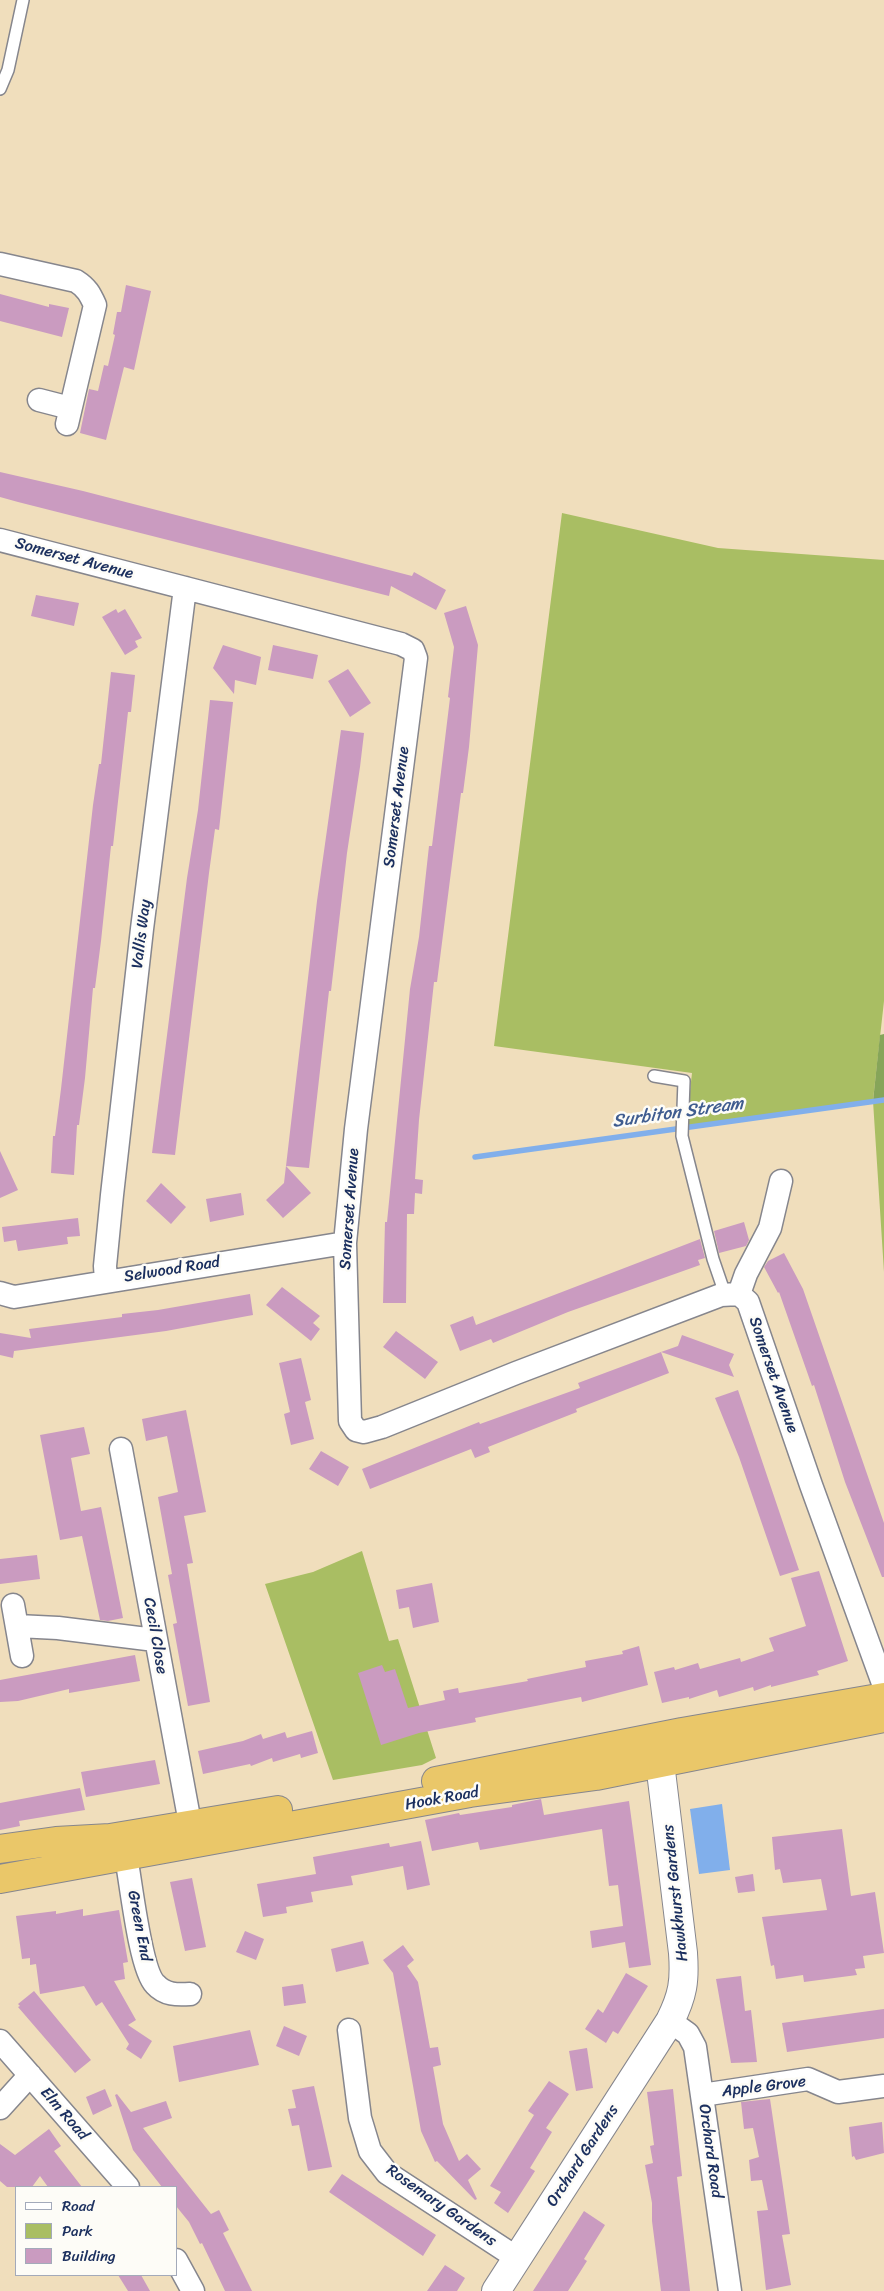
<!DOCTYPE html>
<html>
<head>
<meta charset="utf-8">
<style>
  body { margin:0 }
  #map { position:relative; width:884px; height:2291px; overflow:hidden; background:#f0debc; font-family:Sriracha,sans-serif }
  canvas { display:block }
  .legend { position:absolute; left:15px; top:2186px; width:162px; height:90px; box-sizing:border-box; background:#fdfcf7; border:1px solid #a3aaba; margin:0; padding:6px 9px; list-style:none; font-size:15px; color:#1b2f5e }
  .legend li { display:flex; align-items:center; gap:10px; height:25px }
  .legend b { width:25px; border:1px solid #a3aaba }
</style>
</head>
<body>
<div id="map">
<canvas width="884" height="2291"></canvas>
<ul class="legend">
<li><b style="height:6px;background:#fff"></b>Road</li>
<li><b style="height:14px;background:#a9be63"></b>Park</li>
<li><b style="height:14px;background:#ca9bc0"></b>Building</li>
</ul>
</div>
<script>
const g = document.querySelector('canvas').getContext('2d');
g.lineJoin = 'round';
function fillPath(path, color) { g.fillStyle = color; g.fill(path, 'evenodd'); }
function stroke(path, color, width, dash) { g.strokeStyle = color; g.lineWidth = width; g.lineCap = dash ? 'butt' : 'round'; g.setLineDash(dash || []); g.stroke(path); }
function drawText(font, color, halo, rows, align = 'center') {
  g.font = font + ' Sriracha,sans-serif'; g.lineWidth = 5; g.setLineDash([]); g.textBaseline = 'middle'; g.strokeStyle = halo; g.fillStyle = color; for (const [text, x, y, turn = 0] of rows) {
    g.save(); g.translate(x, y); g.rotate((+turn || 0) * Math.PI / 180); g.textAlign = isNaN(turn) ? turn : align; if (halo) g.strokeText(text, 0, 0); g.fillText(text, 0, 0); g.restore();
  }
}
fillPath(new Path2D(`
  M562 513 718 548 884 560V1001L873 1100H884V1272L873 1101 686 1127 692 1073 494 1046Z
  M362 1551 389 1641 398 1639 436 1758 422 1765 333 1780 265 1584 313 1572Z`), '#a9be63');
fillPath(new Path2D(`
  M884 1034V1100L873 1101 880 1035Z`), '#86a559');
fillPath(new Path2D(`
  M722 1804 730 1870 699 1874 690 1809Z`), '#81afeb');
stroke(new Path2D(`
  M475 1157 884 1100`), '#81afeb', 5.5);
fillPath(new Path2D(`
  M126 285 151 291 134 370 124 367 106 440 80 433 89 389 98 391 104 365 108 366 115 335 113 334 117 312H121Z
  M0 294 49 307V304L69 308 62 337 0 321Z
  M0 472 83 491 412 576 414 572 446 590 436 610 391 586 389 596 18 502 0 497Z
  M36 595 79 603 74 626 31 616Z
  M466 606 478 645 469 747 463 793H461L437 982H434L419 1120 415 1179 423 1180 422 1194 415 1193 414 1214H407L406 1303H383L385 1222H387L410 989 419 937 429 846H432L450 698 448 697 454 647 444 613Z
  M116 609 118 613 125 609 142 638 135 641 138 647 125 655 102 617Z
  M223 645 261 657 256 685 235 680 234 694 213 668Z
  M273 645 318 655 313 679 268 670Z
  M348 669 371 703 350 717 328 681Z
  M111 672 135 675 131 712H128L113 846H111L101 941 95 988H93L85 1078 79 1125H77L74 1175 51 1173 53 1136H55L61 1089 93 805 99 764H101Z
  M210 700 233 702 219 830 215 829 209 873 175 1155 152 1153 187 878 198 810Z
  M341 730 364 733 360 767 347 853 331 991H329L309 1168 286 1166 317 901Z
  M0 1151 18 1190 0 1198Z
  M286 1166 311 1193 283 1218 266 1200 284 1183Z
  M161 1183 186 1207 171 1224 146 1201Z
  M241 1193 244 1215 210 1222 206 1199Z
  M78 1218 80 1236 67 1237 68 1244 18 1251 16 1240 4 1242 2 1227Z
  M744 1222 749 1240 746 1246 719 1253 714 1231Z
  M700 1239 705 1258 698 1260 700 1265 568 1312 493 1343 491 1339 460 1351 450 1325 473 1316 476 1325Z
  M784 1253 803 1289 884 1523V1577H882L845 1482 814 1385 812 1386 779 1292 778 1293 764 1267 768 1261Z
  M282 1287 320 1316 313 1323 320 1329 311 1341 266 1305Z
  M250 1294 253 1315 166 1331 14 1351 13 1358 0 1355V1333L31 1338 29 1329 122 1317V1314L158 1310Z
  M396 1331 438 1362 425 1379 383 1347Z
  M682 1335 734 1354 729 1365 734 1377 661 1352 678 1346Z
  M661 1352 669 1373 576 1409 577 1412 488 1447 490 1452 475 1458 471 1449 370 1489 362 1469 479 1422 480 1424 580 1388 578 1383Z
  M301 1358 311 1400 305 1402 314 1439 291 1445 284 1414 290 1412 279 1363Z
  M738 1390 799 1570 780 1576 739 1457 715 1398Z
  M186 1410 206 1512 184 1516 193 1563 187 1564 210 1702 188 1706 173 1624 177 1623 168 1575 172 1574 158 1497 178 1492 167 1436 146 1441 142 1419Z
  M84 1427 90 1454 71 1458 81 1511 101 1507 123 1618 108 1621 100 1620 82 1536 60 1540 40 1435Z
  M321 1451 349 1467 338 1486 309 1469Z
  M37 1555 40 1579 0 1584V1559Z
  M819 1571 848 1661 817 1671 819 1675 771 1687V1685L754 1691 753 1687 719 1697 717 1690 689 1699V1697L662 1703 654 1672 674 1667 675 1670 698 1663 700 1669 740 1658 741 1662 774 1651 769 1638 806 1626 791 1578Z
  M432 1583 439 1622 413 1628 409 1607 399 1609 396 1590Z
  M639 1646 648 1685 582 1702 581 1697 475 1718 476 1722 419 1733 381 1745 358 1673 382 1665 385 1672 395 1669 408 1708 445 1700 443 1691 458 1688 459 1693 528 1681 527 1679 586 1667 585 1661 623 1654 622 1651Z
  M135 1655 140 1681 69 1693V1689L18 1701 0 1702V1680Z
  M312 1731 318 1753 301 1758 300 1754 273 1762 272 1758 251 1766 250 1764 203 1774 198 1751 243 1741 261 1734 263 1739 285 1732 287 1738Z
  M155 1760 160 1784 86 1797 81 1772Z
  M80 1788 85 1810 19 1821 20 1826 0 1830V1803Z
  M541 1799 544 1815 629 1801 651 1965 629 1968 625 1942 592 1948 590 1931 623 1926 618 1885 609 1886 602 1829 480 1850 478 1842 432 1851 425 1820 459 1813 460 1815 512 1807V1805Z
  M842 1829 851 1896 875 1892 884 1953 863 1956 865 1968 855 1969 857 1975 804 1982 803 1975 776 1979 774 1965 771 1966 762 1917 827 1910 821 1879 783 1883 780 1869 775 1870 772 1837Z
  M421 1841 430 1885 407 1890 403 1866 351 1876 353 1885 311 1892 313 1902 286 1907 287 1913 263 1917 257 1884 316 1874 313 1857 389 1843 390 1847Z
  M753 1874 755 1891 738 1893 735 1877Z
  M192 1878 206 1947 185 1951 170 1882Z
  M83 1909V1916L119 1910 128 1962 123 1963 125 1979 114 1981 136 2020 128 2025 152 2041 141 2059 126 2049 129 2044 102 2002 96 2006 84 1986 40 1994 36 1964 30 1965V1958L22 1959 16 1916 56 1911V1914Z
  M245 1931 264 1939 256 1960 236 1952Z
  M363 1941 369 1964 336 1972 331 1949Z
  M403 1945 414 1960 407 1966 418 1982 430 2048 438 2047 441 2065 433 2067 443 2124 459 2161 467 2154 481 2169 468 2180 477 2199 475 2200 437 2161 435 2162 421 2131 393 1973 383 1960Z
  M626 1973 648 1986 618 2034 613 2031 606 2043 585 2029 598 2009 603 2013Z
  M741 1976 745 2011 751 2010 757 2062 731 2063 716 1979Z
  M303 1984 306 2003 284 2006 282 1987Z
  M34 1991 91 2060 75 2073 18 2007 20 2006 18 2004Z
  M884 2009V2038L787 2052 782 2023Z
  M284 2026 307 2036 299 2056 276 2046Z
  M250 2030 259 2065 179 2082 173 2046Z
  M587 2048 593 2088 576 2091 569 2051Z
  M549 2081 569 2094 546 2128 552 2132 530 2168 535 2171 508 2213 494 2203 501 2192 490 2186 534 2115 528 2111Z
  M314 2086 332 2167 308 2171 299 2125 292 2126 288 2109 296 2108 292 2090Z
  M105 2089 112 2106 93 2115 86 2097Z
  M673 2089 682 2176 677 2177 690 2291H661L652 2221V2203L645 2165 653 2163 650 2146 654 2145 647 2092Z
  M117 2094 131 2112 166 2101 172 2118 143 2128 211 2214 219 2210 229 2230 223 2233 252 2291H225L202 2243 200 2244 189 2222 176 2206V2187H162L133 2150 115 2095Z
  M770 2099 790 2234 782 2235 791 2285 766 2290 757 2211 768 2210 762 2180 751 2181 749 2160 759 2157 753 2128 744 2129 741 2102Z
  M882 2122 884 2153 856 2160 854 2156 852 2157 849 2127Z
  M49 2129 61 2146 54 2151 82 2187H48L40 2176 32 2187H7L0 2181V2144L15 2155Z
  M342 2174 436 2235 423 2256 329 2192Z
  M584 2211 605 2225 584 2259 587 2261 568 2291H533Z
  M445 2265 465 2278 457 2291H427Z
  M118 2275H141L150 2291H128Z`), '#ca9bc0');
const service = new Path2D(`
  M0 89 8 70 23 0
  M654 1076 684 1081 682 1136 713 1259 725 1294`);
const minor = new Path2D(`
  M0 264 76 281C87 288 90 294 95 305L67 424
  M39 400 70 408
  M0 540 401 644 413 650 416 658 356 1129 345 1243 350 1421 356 1430 364 1432 382 1427 516 1373 721 1295 739 1294 748 1302 811 1485 884 1686
  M106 1281 105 1266 112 1195 142 929 185 588
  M0 1293 14 1297 345 1243
  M739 1294 746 1274 770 1228 781 1181
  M121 1449 190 1823
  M13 1605 22 1656
  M17 1626 58 1628 155 1640
  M126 1857C131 1882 140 1969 155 1984 165 1995 177 1995 190 1994
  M670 2021 688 2034 695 2047 730 2291
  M349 2030 360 2118 370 2151 387 2173 517 2258
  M0 2041 128 2187
  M702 2095 808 2079 838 2092 884 2086
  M0 2108 30 2075
  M176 2260 193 2291`);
const tertiary = new Path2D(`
  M496 2291 670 2021C683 1995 685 1981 683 1953L660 1763`);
const trunk = new Path2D(`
  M436 1781 682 1732 884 1697
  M0 1849 56 1841 110 1838 278 1810
  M0 1879 470 1793 596 1776 884 1718`);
stroke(service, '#86868d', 14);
stroke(minor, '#86868d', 25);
stroke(tertiary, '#86868d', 30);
stroke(trunk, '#86868d', 30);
stroke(service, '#fff', 11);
stroke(minor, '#fff', 22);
stroke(tertiary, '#fff', 28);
stroke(trunk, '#eac769', 28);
drawText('16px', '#1b2f5e', '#fdfcf7', [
  ["Somerset Avenue",74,559,15],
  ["Somerset Avenue",397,807,-83],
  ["Vallis Way",142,934,-83],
  ["Somerset Avenue",350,1209,-86],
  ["Selwood Road",172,1270,-9],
  ["Somerset Avenue",773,1375,71],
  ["Cecil Close",155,1636,80],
  ["Hook Road",442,1799,-10],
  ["Hawkhurst Gardens",676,1893,-96],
  ["Green End",139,1926,79],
  ["Apple Grove",764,2087,-7],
  ["Elm Road",64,2114,49],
  ["Orchard Road",710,2151,82],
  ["Orchard Gardens",583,2156,-57],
  ["Rosemary Gardens",441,2206,35]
]);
drawText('italic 18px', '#3f5c8f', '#fdfcf7', [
  ["Surbiton Stream",678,1113,-8]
]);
</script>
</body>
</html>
